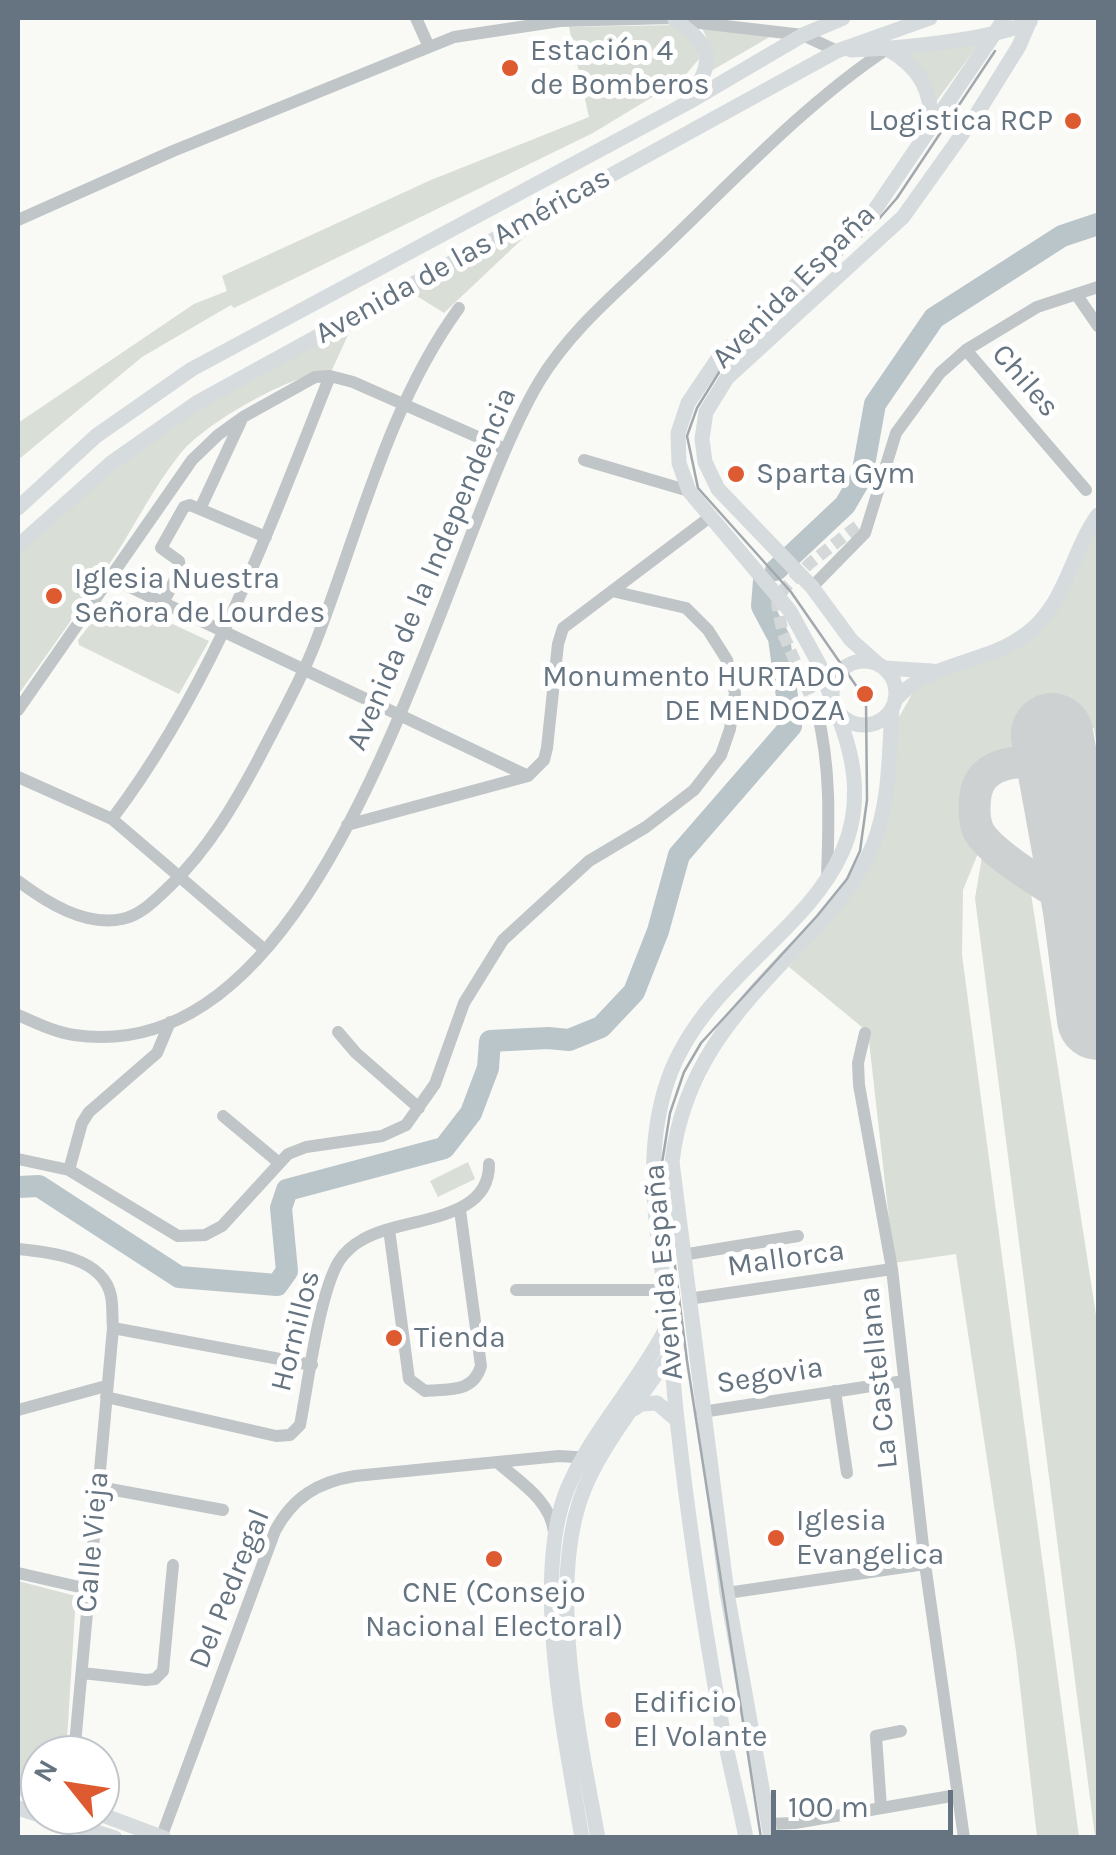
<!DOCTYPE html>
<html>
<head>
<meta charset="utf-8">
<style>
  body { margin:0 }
  #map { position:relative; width:1116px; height:1855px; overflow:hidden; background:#f9f9f6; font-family:Karla,sans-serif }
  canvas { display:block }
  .frame { position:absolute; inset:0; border:20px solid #657480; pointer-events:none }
  .north { position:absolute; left:20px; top:1735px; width:100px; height:100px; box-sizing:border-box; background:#fff; border:2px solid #c1c7cc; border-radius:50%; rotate:300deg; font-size:28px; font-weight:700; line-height:40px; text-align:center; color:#657480 }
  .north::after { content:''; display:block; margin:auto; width:35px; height:45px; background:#de5b31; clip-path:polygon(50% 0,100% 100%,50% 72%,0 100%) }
  .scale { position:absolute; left:771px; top:1790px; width:182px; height:45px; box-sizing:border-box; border:5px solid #657480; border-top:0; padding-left:12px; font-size:30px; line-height:35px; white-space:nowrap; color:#657480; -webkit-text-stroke:8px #fff; paint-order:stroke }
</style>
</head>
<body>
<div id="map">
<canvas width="1116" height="1855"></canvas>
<div class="frame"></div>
<div class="north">N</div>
<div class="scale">100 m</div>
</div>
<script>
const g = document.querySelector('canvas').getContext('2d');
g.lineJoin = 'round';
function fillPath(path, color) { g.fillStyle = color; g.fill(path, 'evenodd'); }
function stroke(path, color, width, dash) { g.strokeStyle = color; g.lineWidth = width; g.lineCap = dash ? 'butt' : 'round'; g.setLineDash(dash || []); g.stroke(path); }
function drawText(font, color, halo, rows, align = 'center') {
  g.font = font + ' Karla,sans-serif'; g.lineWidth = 10; g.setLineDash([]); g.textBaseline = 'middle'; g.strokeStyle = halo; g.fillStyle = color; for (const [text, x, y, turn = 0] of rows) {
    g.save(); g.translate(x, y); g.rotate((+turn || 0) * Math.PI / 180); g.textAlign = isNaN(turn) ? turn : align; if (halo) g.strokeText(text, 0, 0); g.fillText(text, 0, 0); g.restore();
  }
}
fillPath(new Path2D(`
  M676 25 698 43 699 59 682 79 593 133 234 308 231 305 142 357 18 460V423L194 304 227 291 222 276 431 180 589 117 569 27Z
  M702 28 773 35 711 71 713 51Z
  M984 37 935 103 899 51Z
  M553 210 444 313 409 291Z
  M354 322 331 372C293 372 204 424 180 454 156 484 138 519 118 551 86 600 52 648 18 695V555L29 542 115 467 201 405Z
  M1098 526V753L1094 728 1015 735V747L994 757 973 790 970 812 981 846 963 890 962 955 1079 1837H1037L1016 1651 956 1254 894 1263 868 1032 789 967 876 846 894 726 916 687 1028 637Z
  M112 596 209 641 179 694 79 645 78 640Z
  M987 853H994L1029 881 1098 1328V1837H1095L975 898 982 857Z
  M468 1162 475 1179 438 1197 430 1181Z
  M18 1581 76 1596 66 1755H40V1785L18 1778Z`), '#d9ded6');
stroke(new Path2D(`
  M776 570 845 505 862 476 875 404 934 318 1062 236 1098 224
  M18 1187 39 1186 179 1277 277 1285 287 1271 281 1208 287 1190 444 1148 471 1113 488 1068 490 1041 548 1038 569 1040 601 1027 634 992 658 931 679 855 791 726 779 638 762 606 764 581`), '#bac5c9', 22);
stroke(new Path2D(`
  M1056 760C1024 762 979 757 975 799 974 809 974 820 978 830 990 855 1058 893 1084 910`), '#ced1d2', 32);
stroke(new Path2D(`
  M1052 734 1084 910 1098 1019`), '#ced1d2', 82);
stroke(new Path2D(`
  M817 711 783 634 777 604 783 590 810 563 860 524`), '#d4d8d8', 12, [12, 6]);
stroke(new Path2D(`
  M416 18 429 47
  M674 20 803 35 837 51
  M18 220 173 151 454 37 560 21 671 18
  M1076 294 1098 326
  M966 350 1086 490
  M584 460 689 491
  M200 509 241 421
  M111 578 528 776
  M812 587 865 533 896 433 940 373 966 350 1037 307 1098 287
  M163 603 180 570 179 561 161 548 184 507 190 505 266 537
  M18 710 192 460 218 435 243 417 315 377 330 376 353 382 505 449
  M817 711C831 767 829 821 827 878
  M18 777 112 819 265 950
  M112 819C212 687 269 529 330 376
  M347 825 528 776 544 760 547 748 558 644 563 628 710 517
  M18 881C46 902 85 927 122 919 142 915 157 898 171 885 208 849 234 805 258 760 279 719 302 679 318 636 360 526 389 404 459 308
  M18 1015C36 1023 54 1032 74 1035 337 1074 440 548 539 382 571 328 623 287 667 244 737 177 806 103 887 49
  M338 1032 356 1053 419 1108
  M865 1033 858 1063 859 1085 892 1269 925 1564 964 1838
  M223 1116 278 1162
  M18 1159 69 1170 178 1236 205 1235 222 1226 288 1154 306 1147 382 1136 406 1125 435 1084 464 1003 503 940 589 861 646 827 694 790 721 755 730 729 735 693 727 660 708 630 686 608 612 591
  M69 1170 82 1123 89 1112 157 1053 170 1022
  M389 1229 409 1379 425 1391C449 1389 473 1393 481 1366L460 1210
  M18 1249C49 1252 103 1257 111 1296 113 1306 112 1318 113 1328L74 1755
  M682 1255 798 1236
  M516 1290H664
  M688 1299 892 1269
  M113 1328 312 1365
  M835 1391 847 1473
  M106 1397 276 1436 290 1435 300 1425C308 1384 319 1294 339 1261 344 1253 354 1244 362 1240 402 1216 490 1224 489 1164
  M18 1410 106 1386
  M702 1412 904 1381
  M498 1463C521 1483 550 1500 554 1532
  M99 1487 223 1510
  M18 1573 88 1589
  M727 1593 925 1564
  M82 1673 146 1680 155 1679 163 1671 173 1565
  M881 1808 876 1736 901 1731
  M769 1824 795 1823 957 1795
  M161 1838 275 1531C293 1497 318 1482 355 1476L559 1456 592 1458`), '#c0c5c8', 12);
stroke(new Path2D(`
  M675 20C714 48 714 58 691 98
  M887 49C920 67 933 92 931 128
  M851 50C895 49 992 40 1030 22
  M18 508 96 436 192 369 689 102 803 35 843 18
  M18 546 111 463 198 402 837 51 930 18
  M832 693a32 32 0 1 1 64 0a32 32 0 1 1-64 0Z
  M878 664 851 640 812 587 718 489 705 462 702 439 706 412 727 378 903 217 978 112 1019 46 1031 18
  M884 668 932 671
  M832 700 819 664 790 611 689 491 679 463 678 433 688 403 717 360 874 211 1005 18
  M895 700C931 660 986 665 1026 634 1066 605 1071 552 1098 515
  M634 1409 641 1404 657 1403 677 1420
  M18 1787 40 1794
  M18 1808 40 1815
  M100 1814 164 1838
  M41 1815 115 1838
  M582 1838C566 1743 529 1569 570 1483 595 1427 639 1382 667 1327
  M598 1838C580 1740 545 1580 585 1487 606 1438 643 1396 672 1351
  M746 1838C739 1800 729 1764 722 1726 704 1625 688 1521 677 1419 673 1387 672 1354 669 1321 659 1243 642 1166 665 1089 709 938 919 904 835 709
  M771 1838 727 1593 672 1162C683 1069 733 1014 795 949 826 917 856 886 873 845 890 803 889 753 892 709`), '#d6dbde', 15);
stroke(new Path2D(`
  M761 1838 687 1361 662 1163 670 1113 684 1072 701 1043 817 916 847 879 860 851 867 800 866 700 791 592 698 488 687 436 697 408 723 366 877 221 897 198 995 51`), '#a2a9ae', 2.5);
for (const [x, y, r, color] of [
  [510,68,10,"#de5b31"],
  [1073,121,10,"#de5b31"],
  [736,474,10,"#de5b31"],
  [54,596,10,"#de5b31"],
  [865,694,10,"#de5b31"],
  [394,1338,10,"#de5b31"],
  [776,1538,10,"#de5b31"],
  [494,1559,10,"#de5b31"],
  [613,1720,10,"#de5b31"]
]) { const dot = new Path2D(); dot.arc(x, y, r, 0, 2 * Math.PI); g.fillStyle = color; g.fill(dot); stroke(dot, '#fff', 4); }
drawText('30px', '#657480', '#fff', [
  ["Estación 4",530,51],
  ["de Bomberos",530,85],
  ["Logistica RCP",1053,121,"right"],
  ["Sparta Gym",756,474],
  ["Iglesia Nuestra",74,579],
  ["Señora de Lourdes",74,613],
  ["Monumento HURTADO",845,677,"right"],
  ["DE MENDOZA",845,711,"right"],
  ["Tienda",414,1338],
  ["Iglesia",796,1521],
  ["Evangelica",796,1555],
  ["CNE (Consejo",494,1593,"center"],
  ["Nacional Electoral)",494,1627,"center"],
  ["Edificio",633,1703],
  ["El Volante",633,1737]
], 'left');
drawText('30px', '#657480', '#fff', [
  ["Avenida de las Américas",463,256,-29],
  ["Avenida España",794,287,-45],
  ["Chiles",1025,381,49],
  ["Avenida de la Independencia",432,569,-67],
  ["Mallorca",786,1259,-8],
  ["Avenida España",664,1272,-95],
  ["Hornillos",296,1331,-76],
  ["Segovia",770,1376,-9],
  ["La Castellana",879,1378,-96],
  ["Calle Vieja",93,1542,-85],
  ["Del Pedregal",230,1589,-68]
]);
</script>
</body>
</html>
